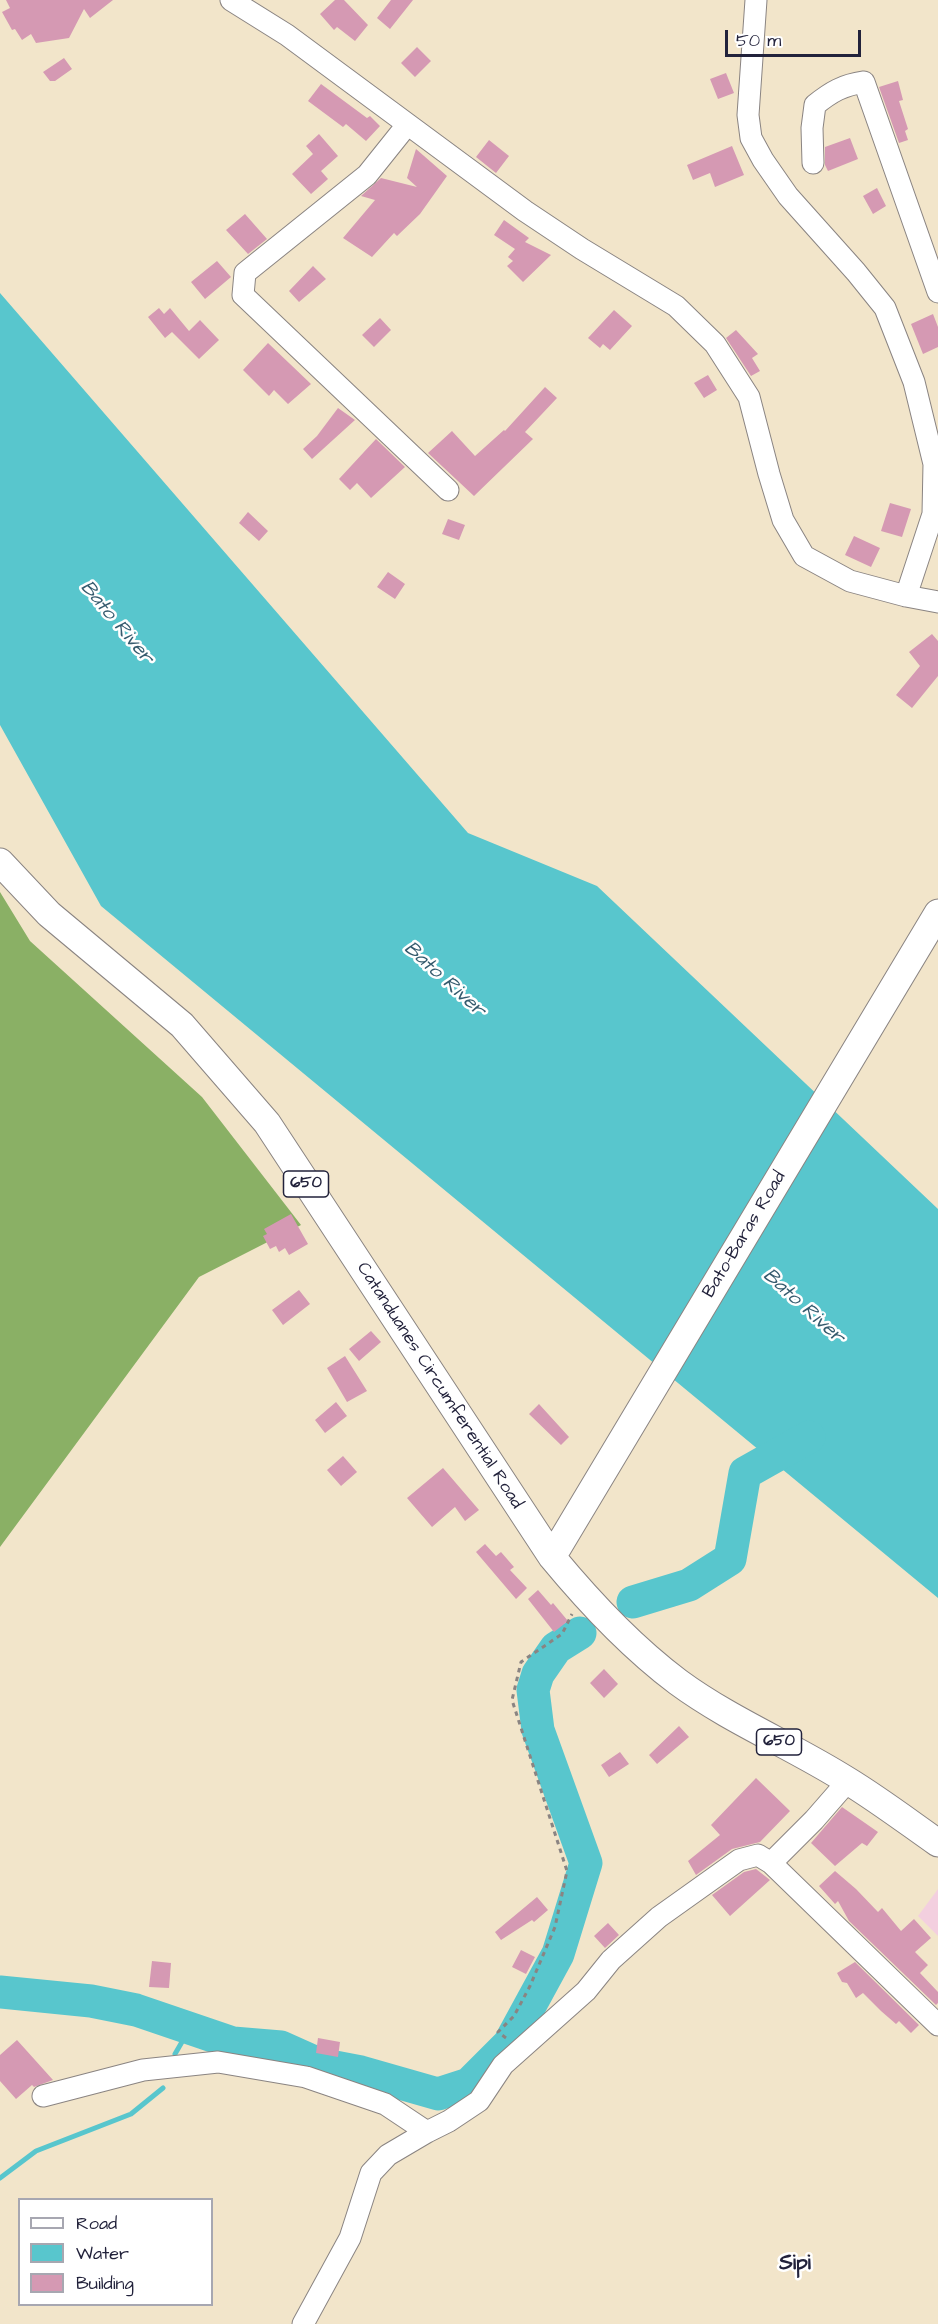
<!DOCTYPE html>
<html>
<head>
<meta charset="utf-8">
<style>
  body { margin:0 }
  #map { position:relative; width:938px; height:2324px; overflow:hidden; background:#f2e5ca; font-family:"Architects Daughter",sans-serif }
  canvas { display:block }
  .legend { position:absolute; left:18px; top:2198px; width:195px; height:108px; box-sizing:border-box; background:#fff; border:2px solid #a7a7b1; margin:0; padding:8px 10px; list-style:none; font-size:18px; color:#22223b }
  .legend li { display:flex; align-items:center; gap:12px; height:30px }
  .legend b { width:30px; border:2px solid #a7a7b1 }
  .scale { position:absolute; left:725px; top:30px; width:136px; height:27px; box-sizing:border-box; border:3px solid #22223b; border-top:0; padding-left:8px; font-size:18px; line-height:21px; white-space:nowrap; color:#22223b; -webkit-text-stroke:4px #fff; paint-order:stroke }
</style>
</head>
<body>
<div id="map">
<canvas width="938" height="2324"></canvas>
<ul class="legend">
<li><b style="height:8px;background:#fff"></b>Road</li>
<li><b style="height:16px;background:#58c6cd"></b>Water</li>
<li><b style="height:16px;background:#d599b3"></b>Building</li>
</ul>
<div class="scale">50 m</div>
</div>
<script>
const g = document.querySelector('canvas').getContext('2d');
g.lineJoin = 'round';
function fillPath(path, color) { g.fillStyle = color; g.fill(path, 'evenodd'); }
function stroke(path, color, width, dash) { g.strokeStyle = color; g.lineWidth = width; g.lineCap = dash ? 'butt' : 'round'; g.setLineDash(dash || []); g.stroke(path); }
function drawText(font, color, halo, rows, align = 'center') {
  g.font = font + ' "Architects Daughter",sans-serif'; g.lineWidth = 5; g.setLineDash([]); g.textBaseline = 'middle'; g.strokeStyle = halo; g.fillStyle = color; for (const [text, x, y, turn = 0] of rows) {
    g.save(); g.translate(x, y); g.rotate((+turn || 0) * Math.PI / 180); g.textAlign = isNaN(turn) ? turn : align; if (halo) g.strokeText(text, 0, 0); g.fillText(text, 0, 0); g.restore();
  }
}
fillPath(new Path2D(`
  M938 1889V1936L918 1916Z`), '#f3cfdf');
fillPath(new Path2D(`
  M0 892 30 941 202 1097 301 1225 199 1277 0 1547Z`), '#8ab065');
fillPath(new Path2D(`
  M0 293 468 833 597 886 938 1209V1598L101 906 0 725Z`), '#58c6cd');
stroke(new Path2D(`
  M175 2054 190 2028
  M0 2178 36 2151 131 2114 163 2088`), '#58c6cd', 5);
stroke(new Path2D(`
  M633 1602 689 1585 730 1559 745 1473 809 1437
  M0 1992 91 2001 136 2010 233 2043 281 2047 319 2064 361 2072 438 2094 469 2084 509 2044 558 1954 586 1863 538 1730 533 1690 538 1674 556 1648 580 1633`), '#58c6cd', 33);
fillPath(new Path2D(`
  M6 0H113L90 18 84 9 69 38 36 43 31 34 22 40 15 29 12 30 2 12 10 8Z
  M335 0H344L368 25 355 41 337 27 334 30 320 14Z
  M391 0H413L390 29 377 18Z
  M417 47 431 61 415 77 401 63Z
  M64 58 72 69 55 81H50L43 72Z
  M726 73 734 93 718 99 710 79Z
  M898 81 903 100 899 101 908 129 905 131 908 140 899 143 879 87Z
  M321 84 367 118 370 116 380 126 366 141 346 124 343 127 308 101Z
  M319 134 338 156 321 171 328 179 311 194 292 174 313 154 306 146Z
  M850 138 858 159 828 171 825 165V147Z
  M489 140 509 156 496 173 476 157Z
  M732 146 744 175 715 187 710 173 693 180 687 165Z
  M416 149 447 176 420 214 397 236 394 233 372 257 343 238 375 200 361 196 381 178 417 187 407 178Z
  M877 188 886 206 873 214 863 196Z
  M245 214 267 239 248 254 226 230Z
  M504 220 529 238 525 242 551 255 523 282 507 266 513 261 508 257 515 249 494 235Z
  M217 261 231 277 205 299 191 282Z
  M313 266 326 279 299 302 289 291Z
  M159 308 164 314 170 308 189 331 200 320 219 340 199 359 172 332 165 338 148 317Z
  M614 310 632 326 610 350 603 344 600 348 588 338Z
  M933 314 938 327V347L923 354 911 324Z
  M380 318 391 330 374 347 362 335Z
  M736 330 758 354 752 358 760 371 751 376 726 338Z
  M268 343 311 384 288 404 274 390 269 396 243 370Z
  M708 375 717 390 704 398 694 383Z
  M545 387 557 398 525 432 533 439 474 496 428 453 452 431 475 456 504 430 505 431Z
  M338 408 355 420 312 459 303 449 317 436Z
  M376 439 405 467 371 498 357 483 350 490 339 479Z
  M890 503 911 509 902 537 881 531Z
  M248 512 268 531 259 541 239 523Z
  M448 519 465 525 459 540 442 534Z
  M854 536 880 548 871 567 845 555Z
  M388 572 405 584 395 599 377 587Z
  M932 634 938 641V676L912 708 896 695 920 666 909 652Z
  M291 1214 308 1244 289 1255 285 1248 279 1252 276 1246 270 1249 263 1236 267 1234 264 1229Z
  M299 1290 310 1304 283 1325 272 1310Z
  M371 1331 381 1342 359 1361 349 1349Z
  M345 1356 367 1391 347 1402 327 1368Z
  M336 1402 347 1416 325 1433 315 1420Z
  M539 1404 569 1437 561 1445 529 1414Z
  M343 1456 357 1472 341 1486 327 1470Z
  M443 1468 479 1510 465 1521 455 1507 432 1527 407 1498Z
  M485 1544 496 1556 501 1552 514 1567 510 1570 527 1588 516 1599 476 1552Z
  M538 1590 551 1605 553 1603 568 1621 554 1632 528 1599Z
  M604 1669 618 1684 604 1698 590 1683Z
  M679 1726 689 1737 657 1764 649 1755Z
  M620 1752 629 1764 609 1777 601 1765Z
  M756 1778 790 1811 760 1842 732 1849 696 1875 688 1861 720 1835 711 1825Z
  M842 1807 878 1832 867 1846 862 1843 835 1866 811 1843Z
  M756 1869 770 1880 730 1916 712 1895 744 1872Z
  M835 1871 856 1889 878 1912 882 1908 901 1931 914 1919 931 1938 915 1952 928 1965 920 1973 938 1992V2003L936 2005 849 1921 838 1901 835 1904 819 1886Z
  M537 1897 548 1910 534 1922 532 1920 501 1940 495 1932Z
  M608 1923 619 1935 605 1948 594 1936Z
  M521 1950 535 1957 526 1974 512 1967Z
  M152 1961 171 1963 169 1988 149 1987Z
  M855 1962 919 2025 911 2033 899 2021 896 2024 881 2011 863 1993 856 1998 847 1983 842 1982 837 1973Z
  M318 2038 340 2042 338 2057 316 2053Z
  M17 2040 53 2080 34 2087 32 2085 16 2099 0 2081V2055Z`), '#d599b3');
const minor = new Path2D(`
  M231 0 287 35 525 211 582 249 676 306 715 344 749 397 769 474 783 520 804 556 850 581 906 596
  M756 0 748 115 751 138 763 160 788 196 856 272 885 308 914 382 934 464 933 514 906 596 938 602
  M407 125 367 175 245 273 243 295 448 490
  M813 163 812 128 815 105C831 92 843 85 864 82L938 292
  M771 1863 938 2025
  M43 2096 143 2070 218 2062 306 2077 385 2104 427 2132 449 2121 479 2101 503 2065 586 1991 611 1960 659 1917 739 1860 758 1855 771 1863 814 1820 848 1781
  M303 2324 350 2238 371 2173 388 2155 427 2132`);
const major = new Path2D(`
  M0 862 49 914 182 1025 267 1123 552 1557C590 1603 630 1646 678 1682 731 1721 793 1746 848 1781 879 1800 908 1822 938 1843
  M552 1557 938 913`);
stroke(minor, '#8a8482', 23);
stroke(major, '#8a8482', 29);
stroke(new Path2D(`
  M506 2038 498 2032 514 2016 530 1986 555 1927 567 1871 512 1700 521 1662 562 1634 572 1614`), '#8a8482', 3, [4.5, 4.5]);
stroke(minor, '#fff', 21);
stroke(major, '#fff', 27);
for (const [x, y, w] of [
  [306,1184,45],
  [779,1742,45]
]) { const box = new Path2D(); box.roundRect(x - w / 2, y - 13, w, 26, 4.5); g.fillStyle = '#fff'; g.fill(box); stroke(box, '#22223b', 1.5); }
drawText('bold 16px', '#22223b', null, [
  ["650",306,1184],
  ["650",779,1742]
]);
drawText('18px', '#22223b', '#fff', [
  ["Bato-Baras Road",745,1235,-59],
  ["Catanduanes Circumferential Road",439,1386,57]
]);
drawText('italic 20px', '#355b6e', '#fff', [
  ["Bato River",116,623,50],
  ["Bato River",444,980,42],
  ["Bato River",803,1307,42]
]);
drawText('bold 21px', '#22223b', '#fff', [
  ["Sipi",795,2265]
]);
</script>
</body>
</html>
